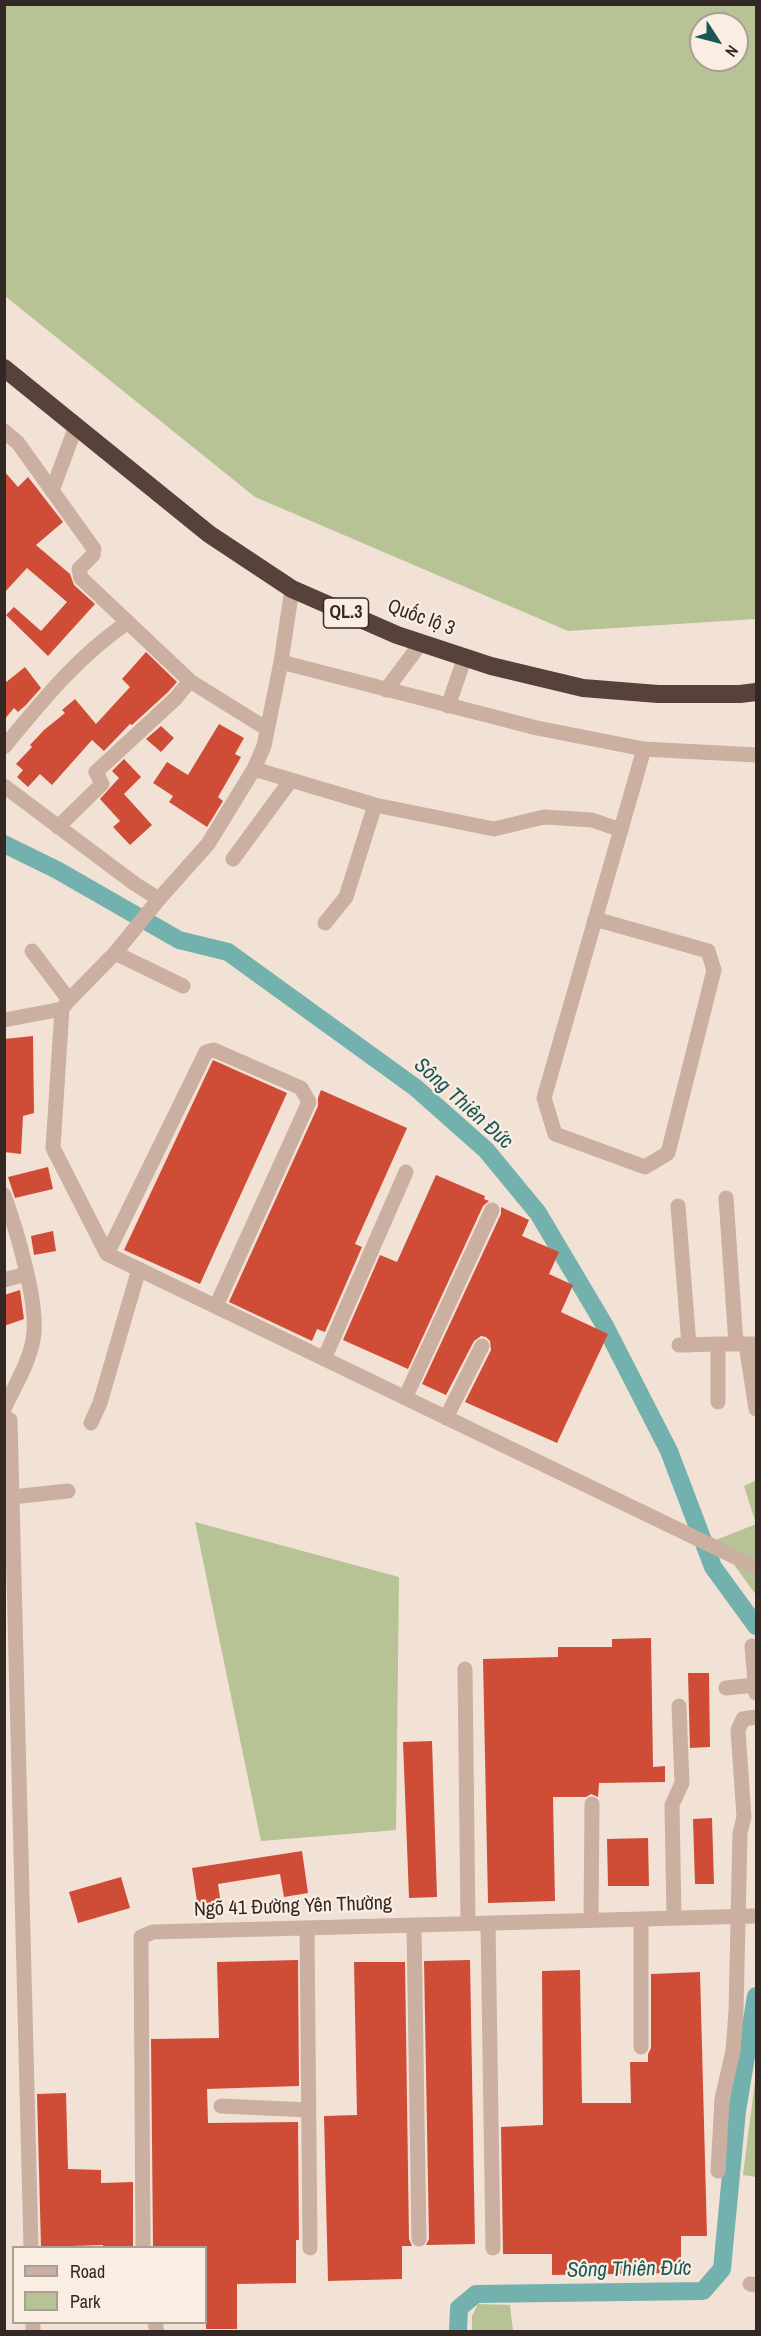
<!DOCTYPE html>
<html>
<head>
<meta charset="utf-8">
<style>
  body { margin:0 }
  #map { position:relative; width:761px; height:2336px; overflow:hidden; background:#f2e2d5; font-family:"Archivo Narrow",sans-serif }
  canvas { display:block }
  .frame { position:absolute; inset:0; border:6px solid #342824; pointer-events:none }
  .legend { position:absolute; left:12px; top:2246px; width:195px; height:78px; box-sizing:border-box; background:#faede2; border:2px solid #ab9e96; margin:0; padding:8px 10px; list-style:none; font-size:18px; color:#342824 }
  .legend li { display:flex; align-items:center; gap:12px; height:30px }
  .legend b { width:30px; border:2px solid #ab9e96 }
  .north { position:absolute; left:689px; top:12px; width:60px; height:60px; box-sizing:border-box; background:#faede2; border:2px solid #ab9e96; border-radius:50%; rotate:126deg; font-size:16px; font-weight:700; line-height:24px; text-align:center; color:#342824 }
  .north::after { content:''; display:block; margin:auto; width:21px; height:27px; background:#185856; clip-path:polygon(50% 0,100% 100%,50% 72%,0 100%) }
</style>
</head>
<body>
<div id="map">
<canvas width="761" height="2336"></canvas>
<div class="frame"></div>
<ul class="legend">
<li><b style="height:8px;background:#cbb0a1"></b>Road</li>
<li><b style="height:16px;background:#b7c295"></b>Park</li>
</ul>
<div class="north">N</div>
</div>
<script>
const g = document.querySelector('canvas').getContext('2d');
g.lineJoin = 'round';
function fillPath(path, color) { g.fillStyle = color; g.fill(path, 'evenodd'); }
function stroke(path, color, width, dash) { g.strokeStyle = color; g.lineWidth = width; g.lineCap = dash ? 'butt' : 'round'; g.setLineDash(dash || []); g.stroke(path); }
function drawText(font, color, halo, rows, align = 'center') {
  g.font = font + ' "Archivo Narrow",sans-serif'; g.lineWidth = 4.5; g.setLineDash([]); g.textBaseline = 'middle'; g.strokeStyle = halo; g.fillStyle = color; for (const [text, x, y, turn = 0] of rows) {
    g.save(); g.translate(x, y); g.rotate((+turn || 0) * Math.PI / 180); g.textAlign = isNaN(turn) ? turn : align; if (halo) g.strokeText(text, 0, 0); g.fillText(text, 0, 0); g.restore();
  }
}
fillPath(new Path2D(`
  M4 5H756V619L568 631 255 497 5 296ZM701 24H737V60H701Z
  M756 1480V1595L716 1540 756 1524 744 1486Z
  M195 1522 399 1577 396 1830 261 1841Z
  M756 2073V2177L743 2175Z
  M478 2304 510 2305 513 2331H472V2316Z`), '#b7c295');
stroke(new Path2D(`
  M4 844 57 870 179 940 228 952 416 1088 486 1150 538 1213 605 1326 669 1451 713 1567 756 1626
  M458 2332 459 2308 476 2294 703 2291 722 2269 737 2111 756 1996`), '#73b1ae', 18);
fillPath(new Path2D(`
  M4 471 18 487 28 477 63 522 36 545 70 574 74 585 95 604 48 656 6 615 14 607 41 631 67 602 27 568 4 593Z
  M146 652 177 682 168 692 132 725 130 724 104 751 92 740 52 785 40 774 28 787 17 777 23 770 16 764 32 747 30 745 44 730 65 713 62 710 75 699 96 724 130 687 122 679Z
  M25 667 41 688 26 705 18 712 14 708 4 720 5 683Z
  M219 724 244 738 235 754 241 757 218 797 223 801 207 827 169 802 173 796 153 783 167 762 188 775Z
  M161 726 174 738 161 752 146 739Z
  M124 759 141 777 124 794 152 825 130 845 113 827 120 821 100 799 119 778 112 771Z
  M33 1036 34 1113 23 1116 21 1154 4 1152V1039Z
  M213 1060 287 1093 200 1284 124 1250Z
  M321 1090 407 1128 355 1244 362 1247 325 1332 317 1329 312 1341 229 1302 318 1106V1098Z
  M48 1167 53 1189 15 1198 8 1177Z
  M436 1175 485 1196 484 1199 489 1201 483 1206 408 1369 343 1340 380 1255 397 1262Z
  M501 1207 529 1220 522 1236 559 1252 549 1274 573 1285 561 1312 608 1334 557 1443 465 1402 491 1350 490 1341 486 1337 481 1336 474 1341 446 1395 422 1384 501 1214Z
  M53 1231 56 1251 34 1255 31 1236Z
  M20 1290 24 1319 4 1326V1295Z
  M651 1638 653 1767 665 1766V1782L599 1783 598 1797 591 1794 586 1797H553L555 1901 488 1903 483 1659 558 1657V1647H612V1639Z
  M688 1673H709L710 1747 690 1748Z
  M432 1741 437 1897 409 1898 403 1742Z
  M712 1818 714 1884H695L693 1819Z
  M648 1838 649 1886H608L607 1839Z
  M302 1851 308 1893 284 1897 280 1874 218 1884 221 1905 198 1908 192 1868Z
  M121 1877 130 1908 78 1923 69 1892Z
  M298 1960 299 2086 207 2089 208 2123 298 2122 299 2240H296V2283L237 2284V2329H206V2247H153L151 2039 219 2038 217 1962Z
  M470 1960 475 2244 426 2245 429 2239 424 1961Z
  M354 1962H405L409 2239 412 2246H402V2279L328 2281 324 2116 357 2115Z
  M580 1970 582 2103H631L630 2062H648V2054L651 2048V1974L700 1972 707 2236H681V2273L552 2275V2254H503L501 2127 543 2125 542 1971Z
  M66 2093 68 2169 101 2170V2183L133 2182V2247H103V2245L41 2247 37 2094Z`), '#cf4d37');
stroke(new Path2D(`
  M4 431 18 443 94 549 93 555 79 569 81 578 190 681 267 729
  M52 491 76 426
  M281 662 537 728 644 749 756 755
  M386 690 421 643
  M448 706 465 657
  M4 747C42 701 79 655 128 622
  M254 769 375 805 494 829 544 817 592 820 621 830
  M4 786 135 884 159 899
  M58 827 102 784 96 772 175 699 190 681
  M233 859 291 780
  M595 919 708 951 714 970 668 1153 645 1167 555 1134 544 1098 644 749
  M325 923 346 897 375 805
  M32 951 69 1000
  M115 953 183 986
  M62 1009 53 1148 107 1254 756 1567
  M4 1020 62 1009 69 1000 115 953 159 899 208 844 254 769 264 746 281 662 292 589
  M4 1195C16 1228 40 1307 33 1340 29 1363 14 1387 4 1409
  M726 1198 736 1344
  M678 1206 689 1345
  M107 1254 206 1052 214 1050 301 1088 309 1102 216 1306
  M4 1280 26 1274
  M746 1344 756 1409
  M679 1345 718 1344
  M324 1359 406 1172
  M405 1398 492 1210
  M718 1402V1344H756
  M4 1417 10 1420 31 2248
  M446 1418 482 1346
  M91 1423 100 1403 139 1269
  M12 1497 68 1491
  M752 1646 756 1693
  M465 1669 468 1923
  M726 1688 755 1685
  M674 1918 672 1805 682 1783 679 1706
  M641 1919V2047
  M591 1920 592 1804
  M488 1923 493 2248
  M414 1925 419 2239
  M307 1928 310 2248
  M221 2106 309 2110
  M718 2171 722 2099 733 2051 736 2011 740 1833 744 1817 738 1730 743 1719 756 1717
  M143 2248 141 1937 153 1932 756 1916
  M750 2284 756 2285
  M33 2322V2332
  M155 2322 157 2332`), '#cbb0a1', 15);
stroke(new Path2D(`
  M4 368 209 534 292 589 397 635 491 666 583 688 658 694H740L756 692`), '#56413b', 18);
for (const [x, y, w] of [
  [346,613,45]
]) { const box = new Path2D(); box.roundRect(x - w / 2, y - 15, w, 30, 4.5); g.fillStyle = '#faede2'; g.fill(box); stroke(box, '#342824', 1.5); }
drawText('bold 18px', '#342824', null, [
  ["QL.3",346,613]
]);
drawText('20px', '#342824', '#faede2', [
  ["Quốc lộ 3",421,618,20],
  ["Ngõ 41 Đường Yên Thường",293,1907,-2]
]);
drawText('italic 21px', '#185856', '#faede2', [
  ["Sông Thiên Đức",463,1104,42],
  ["Sông Thiên Đức",629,2270,-1]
]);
</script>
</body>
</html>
